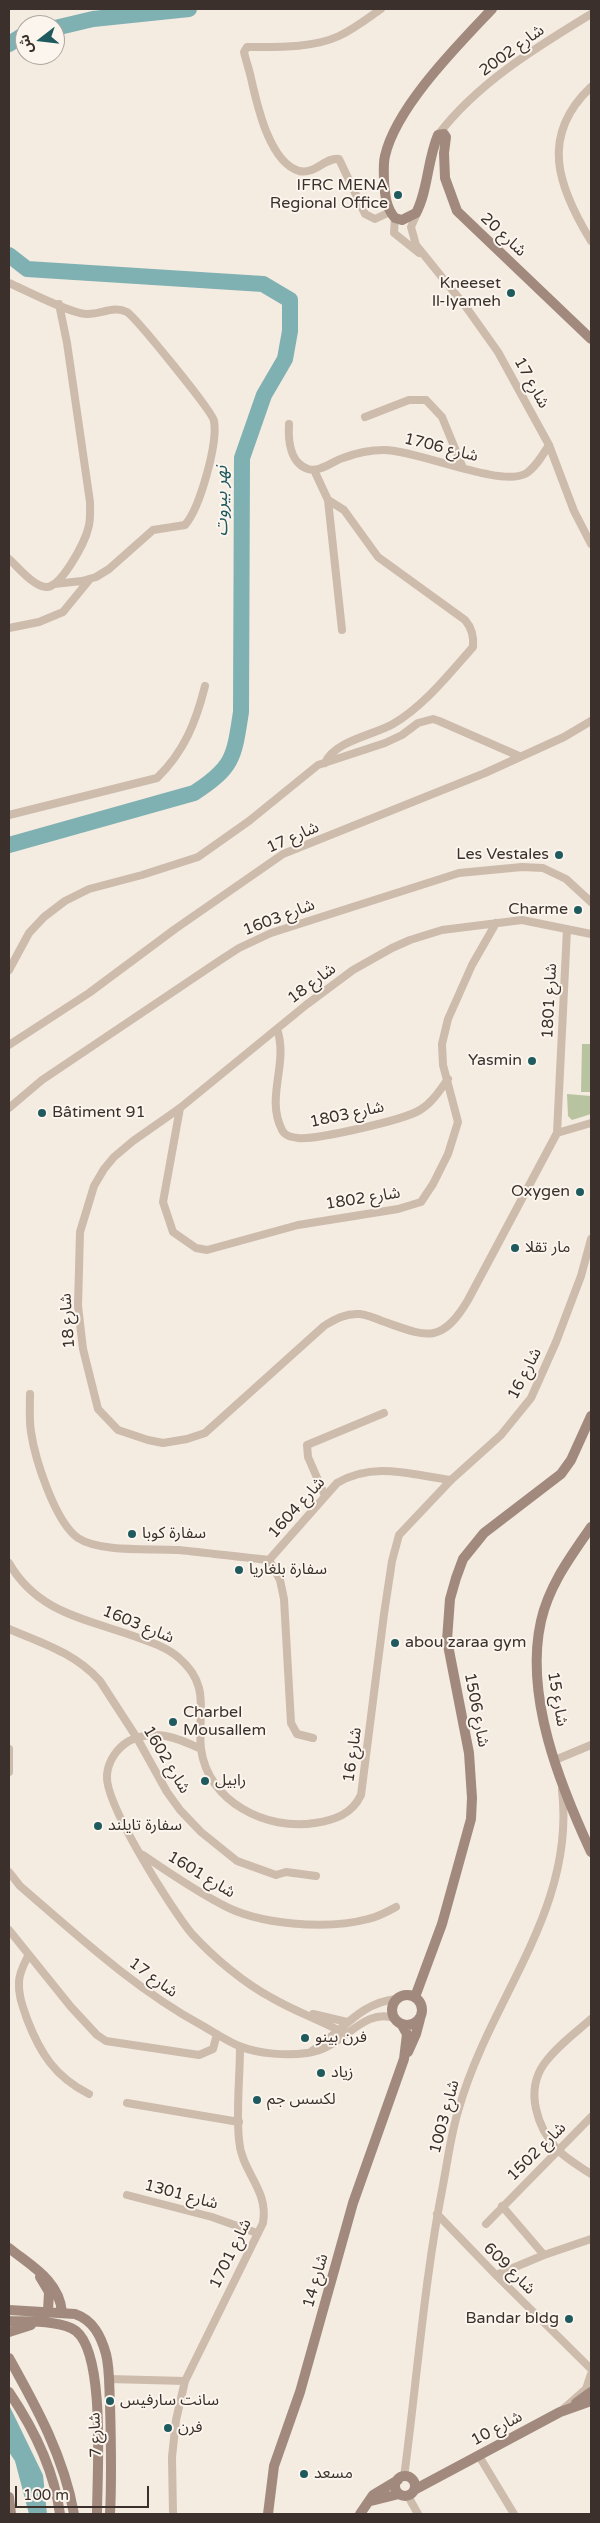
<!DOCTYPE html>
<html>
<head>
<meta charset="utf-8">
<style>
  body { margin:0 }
  #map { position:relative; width:600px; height:2523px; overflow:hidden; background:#f4ebe1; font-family:"Varela Round","Noto Sans Arabic",sans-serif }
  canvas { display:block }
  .frame { position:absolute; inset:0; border:10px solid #3b302b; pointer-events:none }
  .north { position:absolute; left:15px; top:15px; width:50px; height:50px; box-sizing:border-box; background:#fbf5ee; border:1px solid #aea6a0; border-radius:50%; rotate:254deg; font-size:14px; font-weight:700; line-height:20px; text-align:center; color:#3b302b }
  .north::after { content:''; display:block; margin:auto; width:18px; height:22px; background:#1f5a5e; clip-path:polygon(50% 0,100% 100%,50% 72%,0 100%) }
  .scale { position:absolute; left:15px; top:2486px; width:134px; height:22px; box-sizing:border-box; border:2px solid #3b302b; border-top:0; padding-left:6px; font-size:15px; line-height:18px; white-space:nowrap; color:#3b302b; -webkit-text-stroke:4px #fbf5ee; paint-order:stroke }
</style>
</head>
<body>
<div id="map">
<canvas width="600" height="2523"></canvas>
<div class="frame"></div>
<div class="north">ش</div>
<div class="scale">100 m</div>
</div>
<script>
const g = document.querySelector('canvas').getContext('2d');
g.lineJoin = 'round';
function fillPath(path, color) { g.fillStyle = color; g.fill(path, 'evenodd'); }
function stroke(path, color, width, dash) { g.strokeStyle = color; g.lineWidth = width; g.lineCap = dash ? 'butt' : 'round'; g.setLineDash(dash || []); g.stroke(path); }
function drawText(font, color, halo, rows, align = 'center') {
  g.font = font + ' "Varela Round","Noto Sans Arabic",sans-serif'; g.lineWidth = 4; g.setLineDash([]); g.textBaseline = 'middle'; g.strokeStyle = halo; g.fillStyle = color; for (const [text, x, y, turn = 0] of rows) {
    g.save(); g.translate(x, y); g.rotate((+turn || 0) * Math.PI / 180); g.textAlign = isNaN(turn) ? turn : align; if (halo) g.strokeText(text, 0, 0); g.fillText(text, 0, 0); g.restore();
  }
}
fillPath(new Path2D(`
  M582 1044H591V1092H581Z
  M567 1094 591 1096V1114L572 1120 568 1116Z`), '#b8c4a0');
fillPath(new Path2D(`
  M9 2405 43 2475 47 2514H29L15 2461 9 2452Z`), '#7fb0b2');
stroke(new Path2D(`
  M55 28 93 19 189 9
  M9 44 25 34
  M9 255 27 269 263 284 290 300V331L285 359 264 395 242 458 241 712C234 757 234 767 194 793L9 845`), '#7fb0b2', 16);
stroke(new Path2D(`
  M381 9C368 18 354 29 339 36 313 48 279 47 251 47H247L244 52C246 61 249 69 251 78 257 104 269 162 299 171 315 175 325 157 339 159L365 214 375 219 390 212
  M591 87C539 136 558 187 591 241
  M438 135C477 83 537 47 591 14
  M418 211 411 227 416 245 466 307 498 352 549 445 574 511 591 544
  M395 218 394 233 419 253
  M9 283C27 291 69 313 86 314 101 315 113 305 127 312 136 318 213 412 214 421 218 443 200 508 185 525L153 530 109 569 96 577 82 581 54 584
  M365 417 409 400H426L442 417 463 468
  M289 424C288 440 290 463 308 469 319 473 333 461 343 458 356 453 371 450 384 450 417 450 499 487 525 474 535 469 543 454 549 445
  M314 470 328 500 344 510 378 557 465 620C472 628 474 636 473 647 449 674 424 706 393 724 374 735 334 741 325 763
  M328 500 342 630
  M9 559C18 567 33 586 46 587 61 588 85 542 88 529 91 521 90 511 90 502L67 343 59 304
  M9 628 39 622 63 612 90 579
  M9 815 157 778C184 752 196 722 205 686
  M567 929 557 1133 468 1300C441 1346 425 1336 382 1321 375 1318 367 1315 360 1314 346 1313 335 1319 324 1326L205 1433 187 1439 163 1443 148 1440 118 1430 98 1409 83 1349 78 1306 80 1232 94 1186 104 1169 114 1157 133 1141 180 1108 306 1005 353 970 392 948 410 940 442 930 522 920 591 934
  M9 970 29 933 44 917 65 901 89 889 142 875 198 857 249 821 318 765 385 743 402 735 418 723 433 719 439 721 519 756
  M277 1029C289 1064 265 1097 282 1130 285 1136 291 1137 298 1138 316 1140 404 1120 420 1110 432 1103 440 1090 448 1079
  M9 1045 89 993 175 929 283 854 485 773 564 737 591 721
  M9 1108 42 1080 219 961 239 948 271 933 459 873 522 867 543 868 566 879 591 902
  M180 1108 163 1202 173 1232 196 1248 207 1250 298 1225 398 1209 421 1202 433 1184 448 1154 458 1122 443 1065 442 1044 448 1019 472 965 496 923
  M557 1133 591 1123
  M30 1394C30 1406 29 1420 31 1432 35 1459 55 1522 78 1538 101 1553 151 1548 179 1550 209 1553 239 1557 269 1560
  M325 1496 308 1457 307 1445 384 1413
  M269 1560 337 1483C374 1461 412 1475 451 1480
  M269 1560 280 1580 284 1599 291 1723 297 1734 313 1738
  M9 1563C38 1614 88 1619 139 1638 153 1643 168 1648 179 1658 212 1686 197 1713 201 1749 208 1802 267 1831 315 1823 335 1820 352 1814 361 1795L384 1614 392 1561 399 1535 451 1480 501 1435 531 1398 556 1342 581 1276 591 1239
  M9 1629C42 1643 75 1653 100 1681L137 1738 167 1792 180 1810 201 1832 237 1861 276 1875 286 1872 316 1876
  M9 1749V1772
  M201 1749C178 1738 154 1728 129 1741 117 1748 108 1761 107 1775 104 1803 172 1910 192 1934 214 1958 244 1983 272 1998 294 2011 318 2019 340 2031L349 2033
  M555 1760 591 1745
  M143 1855C168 1872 194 1890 221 1904 258 1925 327 1930 368 1919 378 1917 387 1912 396 1907
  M9 1872 20 1886C78 1936 135 1989 203 2026 215 2033 227 2041 239 2046 259 2054 287 2056 307 2053 343 2049 362 2007 394 2018
  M9 1930 71 2007 97 2035 106 2041 199 2055 213 2049 217 2034
  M28 1956C24 1964 19 1973 19 1982 18 1995 23 2007 27 2019 40 2053 55 2077 89 2094
  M313 2014 347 2022
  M591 2019C575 2033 556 2047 544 2064 525 2091 537 2127 557 2149 566 2159 581 2167 591 2174
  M312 2051C342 2032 359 2003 396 1999
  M127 2103 239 2122
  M127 2195 212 2217 257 2233
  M502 2206 544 2255
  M437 2214 496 2275 591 2369
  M486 2224 591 2117
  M496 2275 544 2255 591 2239
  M109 2379 185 2381
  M561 2411 586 2389 591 2374
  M479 2456 514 2514
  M404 2477C417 2380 424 2282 443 2185 448 2159 451 2133 459 2108 490 1998 576 1910 562 1790
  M408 2496 418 2514
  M173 2514 172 2457 176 2420 185 2381 263 2223C269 2189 241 2172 239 2140 236 2109 240 2077 240 2047`), '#cdbbac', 8);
stroke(new Path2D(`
  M492 9C458 45 396 107 385 156 383 164 384 173 384 182 385 195 386 208 395 218L402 220 416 213C428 191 427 161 438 135L444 134 446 137 444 153 445 178 457 211 591 339
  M591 1527C571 1556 549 1585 541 1621 524 1696 560 1785 591 1852
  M392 2010a15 15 0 1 1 30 0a15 15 0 1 1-30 0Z
  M415 1997 442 1924 471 1819 472 1798 469 1753 447 1640 450 1599 456 1578 463 1559 484 1533 561 1474 571 1460 591 1416
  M408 2052 416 2034 420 2019
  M9 2248C31 2266 59 2280 62 2312
  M40 2277 49 2292 48 2311
  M9 2310 75 2314C93 2320 101 2336 106 2354 110 2370 109 2388 110 2404 111 2441 112 2477 110 2514
  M9 2321C26 2322 62 2320 76 2331 106 2355 97 2476 97 2514
  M9 2332 31 2325
  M9 2358C37 2408 64 2457 74 2514
  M9 2392C34 2429 54 2469 60 2514
  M576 2403 591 2392
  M395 2486a10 10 0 1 1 20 0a10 10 0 1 1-20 0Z
  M414 2490 560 2412 591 2401
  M9 2497 11 2514
  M371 2501 399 2494
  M268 2514 274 2466 300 2392 353 2203 404 2059 407 2034 402 2025
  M360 2514 373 2495 398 2480`), '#a18a7d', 10);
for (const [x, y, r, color] of [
  [398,195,5,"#1f5a5e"],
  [511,293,5,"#1f5a5e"],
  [559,855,5,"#1f5a5e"],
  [578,910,5,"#1f5a5e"],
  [532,1061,5,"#1f5a5e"],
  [42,1113,5,"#1f5a5e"],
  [580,1192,5,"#1f5a5e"],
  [515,1248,5,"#1f5a5e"],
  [132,1534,5,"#1f5a5e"],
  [239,1570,5,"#1f5a5e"],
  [395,1643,5,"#1f5a5e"],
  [173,1722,5,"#1f5a5e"],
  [205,1781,5,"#1f5a5e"],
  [98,1826,5,"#1f5a5e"],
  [305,2038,5,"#1f5a5e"],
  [321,2073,5,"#1f5a5e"],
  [257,2100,5,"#1f5a5e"],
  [569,2319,5,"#1f5a5e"],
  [110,2401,5,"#1f5a5e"],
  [168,2428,5,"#1f5a5e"],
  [304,2474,5,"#1f5a5e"]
]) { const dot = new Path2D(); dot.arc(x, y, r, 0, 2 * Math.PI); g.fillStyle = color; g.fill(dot); stroke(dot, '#fbf5ee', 2); }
drawText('16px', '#3b302b', '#fbf5ee', [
  ["شارع 2002",512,51,-36],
  ["شارع 20",503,235,43],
  ["شارع 17",531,383,61],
  ["شارع 1706",441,448,14],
  ["شارع 17",293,838,-24],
  ["شارع 1603",279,918,-21],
  ["شارع 18",312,984,-37],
  ["شارع 1801",550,1001,-87],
  ["شارع 1803",347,1115,-12],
  ["شارع 1802",363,1199,-9],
  ["شارع 18",68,1321,-94],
  ["شارع 16",525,1374,-63],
  ["شارع 1604",297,1508,-48],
  ["شارع 1603",138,1625,22],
  ["شارع 15",557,1699,80],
  ["شارع 1506",476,1710,79],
  ["شارع 16",353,1755,-82],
  ["شارع 1602",166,1760,59],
  ["شارع 1601",201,1875,31],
  ["شارع 17",153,1978,36],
  ["شارع 1003",445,2117,-75],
  ["شارع 1502",537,2152,-45],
  ["شارع 1301",181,2195,15],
  ["شارع 1701",231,2254,-64],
  ["شارع 609",509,2269,45],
  ["شارع 14",316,2281,-74],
  ["شارع 10",497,2429,-28],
  ["شارع 7",96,2435,-92]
]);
drawText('16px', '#3b302b', '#fbf5ee', [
  ["IFRC MENA",388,186,"right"],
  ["Regional Office",388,204,"right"],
  ["Kneeset",501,284,"right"],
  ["Il-Iyameh",501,302,"right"],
  ["Les Vestales",549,855,"right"],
  ["Charme",568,910,"right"],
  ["Yasmin",522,1061,"right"],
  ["Bâtiment 91",52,1113],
  ["Oxygen",570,1192,"right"],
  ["مار تقلا",525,1248],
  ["سفارة كوبا",142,1534],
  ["سفارة بلغاريا",249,1570],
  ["abou zaraa gym",405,1643],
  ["Charbel",183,1713],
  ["Mousallem",183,1731],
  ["رابيل",215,1781],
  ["سفارة تايلند",108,1826],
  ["فرن بينو",315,2038],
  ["زياد",331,2073],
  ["لكسس جم",267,2100],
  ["Bandar bldg",559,2319,"right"],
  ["سانت سارفيس",120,2401],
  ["فرن",178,2428],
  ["مسعد",314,2474]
], 'left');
drawText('italic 18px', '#1f5a5e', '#fbf5ee', [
  ["نهر بيروت",222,501,-90]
]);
</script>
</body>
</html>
